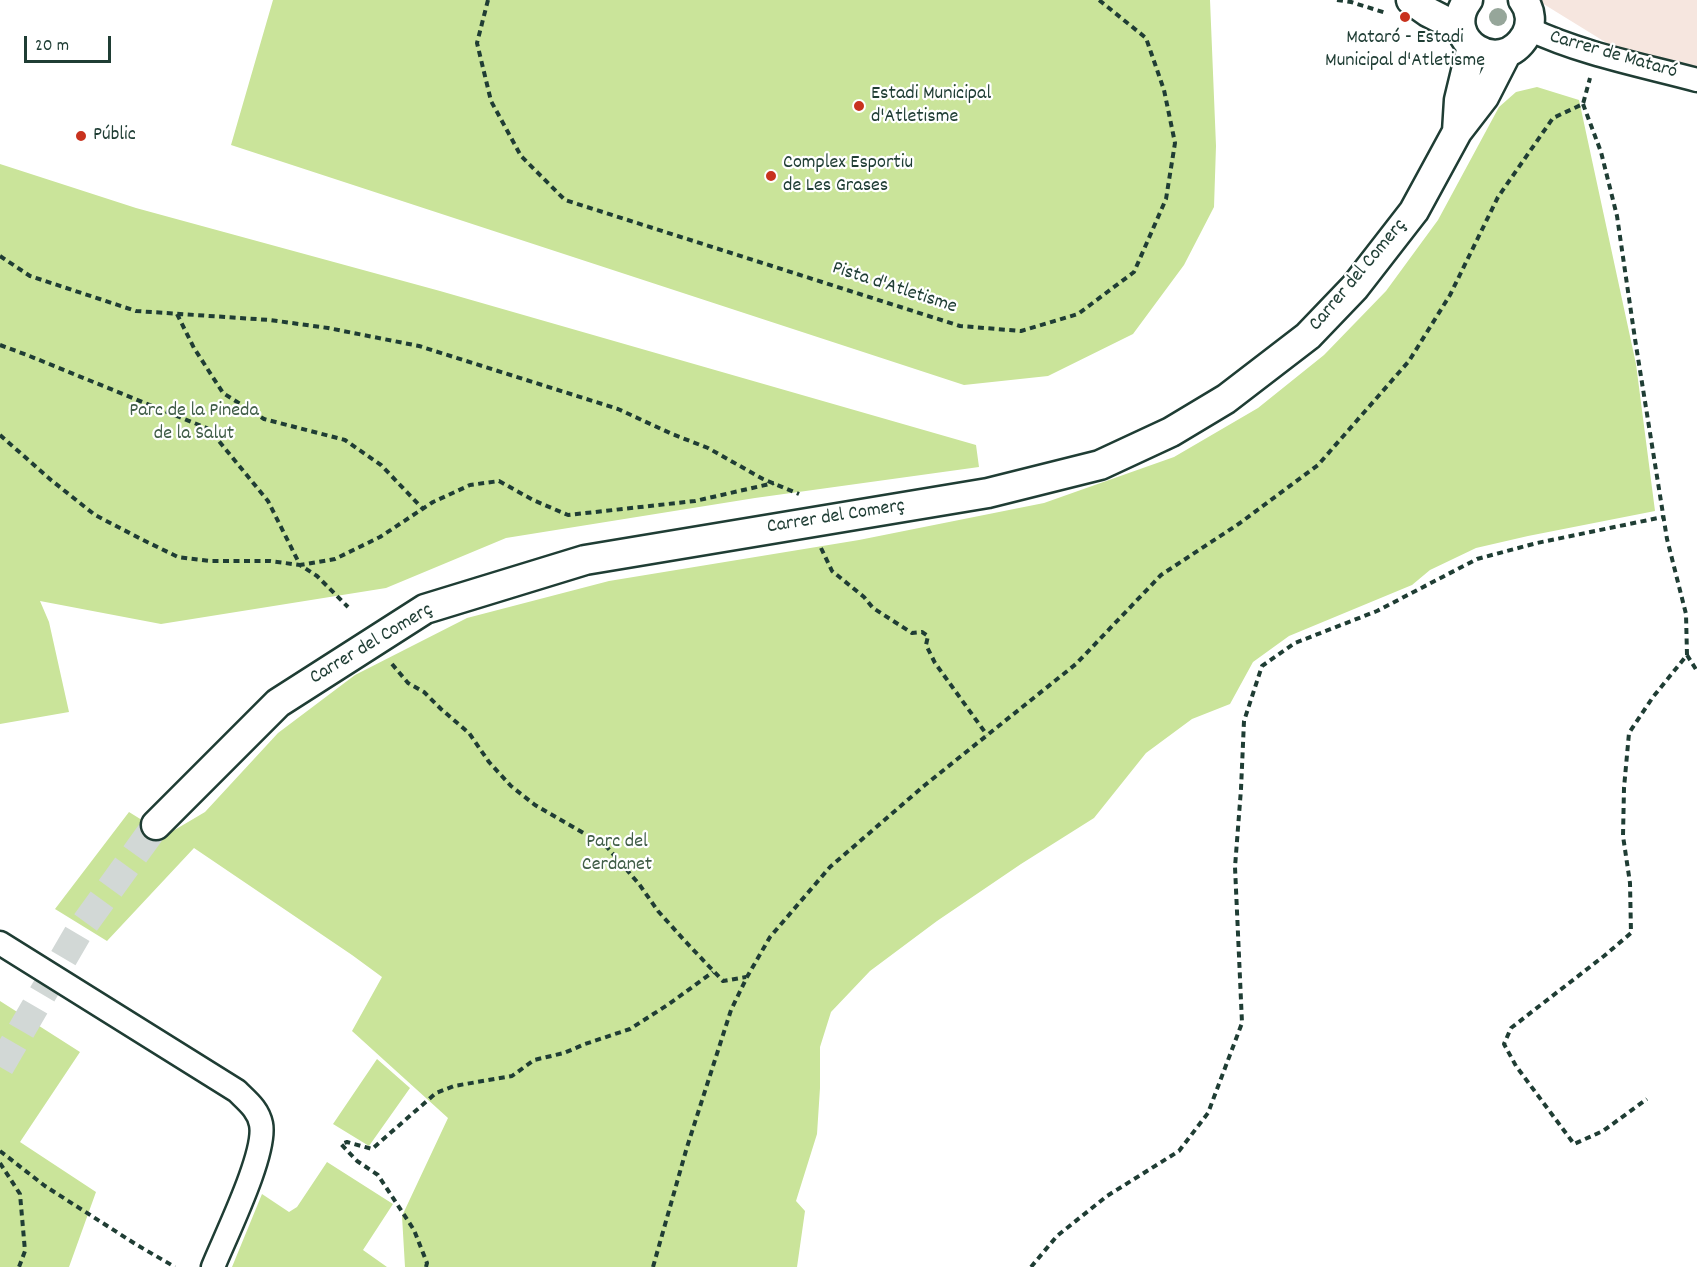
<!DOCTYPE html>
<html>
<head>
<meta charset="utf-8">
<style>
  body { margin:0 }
  #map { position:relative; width:1697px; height:1267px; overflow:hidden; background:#fff; font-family:Dekko,sans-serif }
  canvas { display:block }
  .scale { position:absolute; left:24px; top:36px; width:87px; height:27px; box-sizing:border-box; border:3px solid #1f3d34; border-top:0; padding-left:8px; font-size:18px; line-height:21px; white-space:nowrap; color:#1f3d34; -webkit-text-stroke:4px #fff; paint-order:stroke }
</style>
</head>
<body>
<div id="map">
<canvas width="1697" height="1267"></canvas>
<div class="scale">20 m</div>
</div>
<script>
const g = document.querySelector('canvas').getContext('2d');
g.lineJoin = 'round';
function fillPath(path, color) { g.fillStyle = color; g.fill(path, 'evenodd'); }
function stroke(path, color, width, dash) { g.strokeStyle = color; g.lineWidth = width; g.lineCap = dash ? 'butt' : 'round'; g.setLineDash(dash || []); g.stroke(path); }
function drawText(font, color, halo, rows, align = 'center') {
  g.font = font + ' Dekko,sans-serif'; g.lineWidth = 4.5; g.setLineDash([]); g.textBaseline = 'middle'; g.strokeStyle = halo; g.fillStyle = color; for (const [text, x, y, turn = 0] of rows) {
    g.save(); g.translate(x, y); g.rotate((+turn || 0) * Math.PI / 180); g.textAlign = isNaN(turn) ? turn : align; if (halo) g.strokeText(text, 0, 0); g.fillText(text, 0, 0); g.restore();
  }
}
fillPath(new Path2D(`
  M1537 0H1697V69L1610 45Z`), '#f6e6df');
fillPath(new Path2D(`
  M273 0H1210L1216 146 1214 207 1184 265 1133 334 1048 376 964 385 231 145Z
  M1537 87 1579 100 1636 364 1655 511 1528 536 1476 548 1430 570 1412 585 1289 636 1253 662 1230 704 1192 719 1146 753 1094 818 1021 864 937 921 870 971 831 1012 820 1047V1088L817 1134 796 1201 805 1211 797 1267H405L402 1216 448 1118 352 1031 382 977 352 955 194 848 107 941 55 909 129 812 166 835 205 812 278 733 355 675 467 618 609 581 859 540 1044 503 1174 457 1258 408 1324 355 1386 291 1438 220 1499 107 1516 92Z
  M0 164 136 208 440 291 976 445 979 467 755 498 506 538 386 588 161 624 40 601 49 622 69 712 0 724Z
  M0 1001 80 1052 20 1142 96 1192 69 1267H0Z
  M377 1059 410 1088 369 1146 333 1124Z
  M327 1162 393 1204 363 1250 387 1267H232L262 1194 289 1212 297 1207Z`), '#cae49a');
stroke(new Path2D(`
  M0 1067 78 933 156 825`), '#d2d8d6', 28, [28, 14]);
const minor = new Path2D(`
  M1529 29C1582 54 1641 65 1697 80
  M0 943 237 1091C247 1101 258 1109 261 1124 267 1153 225 1237 213 1267`);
const tertiary = new Path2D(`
  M1411 0 1428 12 1461 29
  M1468 0C1439 39 1500 80 1526 35 1532 24 1531 10 1523 0
  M1457 132 1459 100 1472 46
  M156 825 278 703 425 609 585 560 988 493 1100 465 1171 432 1226 399 1308 336 1355 287 1414 211 1457 132 1484 97 1506 54`);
stroke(minor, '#1f3d34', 27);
stroke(tertiary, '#1f3d34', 33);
stroke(new Path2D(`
  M488 0 477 43 491 101 521 156 565 200 960 326 1021 331 1078 314 1134 272 1166 199 1175 143 1164 90 1146 38 1099 0
  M1337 0 1351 2 1386 13
  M1583 104 1601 152 1617 216 1635 339 1667 539 1686 614 1687 655 1653 697 1629 733 1624 788 1623 836 1630 883 1631 933 1604 956 1511 1028 1504 1044 1516 1066 1574 1144 1603 1131 1647 1099
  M0 256 30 276 136 311 270 320 328 328 419 346 618 409 672 434 708 448 763 479 799 494
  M177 314 194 348 223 393 264 419 345 440 381 465 423 509
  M0 345 27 355 209 429 268 501 300 565 335 559 380 537 433 502 470 485 499 481 533 500 568 515 695 501 774 483
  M0 435 51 480 95 515 143 540 178 557 210 561H270L300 565 317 576 348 607
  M821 548 832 571 864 597 873 608 912 633 922 632 928 636 926 645 935 663 987 735
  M1687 655 1697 671
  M392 664 408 683 424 692 441 709 469 733 489 762 511 786 535 805 606 846 639 884 658 911 684 940 723 981 746 977
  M0 1151 45 1186 137 1245 175 1267
  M0 1163 20 1194 25 1251 19 1267
  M426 1267 427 1263 414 1230 378 1175 357 1161 341 1144 347 1142 372 1149 436 1093 454 1086 512 1076 534 1060 564 1053 585 1044 630 1029 669 1004 713 972
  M653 1267 687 1147 731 1010 747 977 770 937 830 867 925 785 1076 664 1161 575 1240 523 1318 465 1409 361 1450 295 1498 197 1553 118 1583 104 1590 78
  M1031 1267 1057 1236 1107 1196 1179 1151 1208 1113 1242 1023 1235 867 1241 789 1244 721 1262 666 1295 643 1377 611 1477 559 1537 543 1663 517`), '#1f3d34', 4, [6, 4.5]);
stroke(minor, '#fff', 22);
stroke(tertiary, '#fff', 28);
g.fillStyle = '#96a69a';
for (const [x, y] of [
  [1498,17]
]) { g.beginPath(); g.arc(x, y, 9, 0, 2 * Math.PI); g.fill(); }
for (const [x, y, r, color] of [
  [1405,17,6,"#c8321e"],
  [859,106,6,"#c8321e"],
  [81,136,6,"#c8321e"],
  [771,176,6,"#c8321e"]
]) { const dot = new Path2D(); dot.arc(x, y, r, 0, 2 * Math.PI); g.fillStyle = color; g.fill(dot); stroke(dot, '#fff', 2); }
drawText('20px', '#1f3d34', '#fff', [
  ["Mataró - Estadi",1405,39,"center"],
  ["Municipal d'Atletisme",1405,62,"center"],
  ["Estadi Municipal",871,95],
  ["d'Atletisme",871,118],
  ["Públic",93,136],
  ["Complex Esportiu",783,164],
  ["de Les Grases",783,187]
], 'left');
drawText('20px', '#1f3d34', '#fff', [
  ["Carrer de Mataró",1613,56,16],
  ["Carrer del Comerç",1359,276,-50],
  ["Pista d'Atletisme",894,289,18],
  ["Carrer del Comerç",836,518,-9],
  ["Carrer del Comerç",372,645,-31]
]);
drawText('20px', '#415e48', '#fff', [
  ["Parc de la Pineda",194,412],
  ["de la Salut",194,435],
  ["Parc del",617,843],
  ["Cerdanet",617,866]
]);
</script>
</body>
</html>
